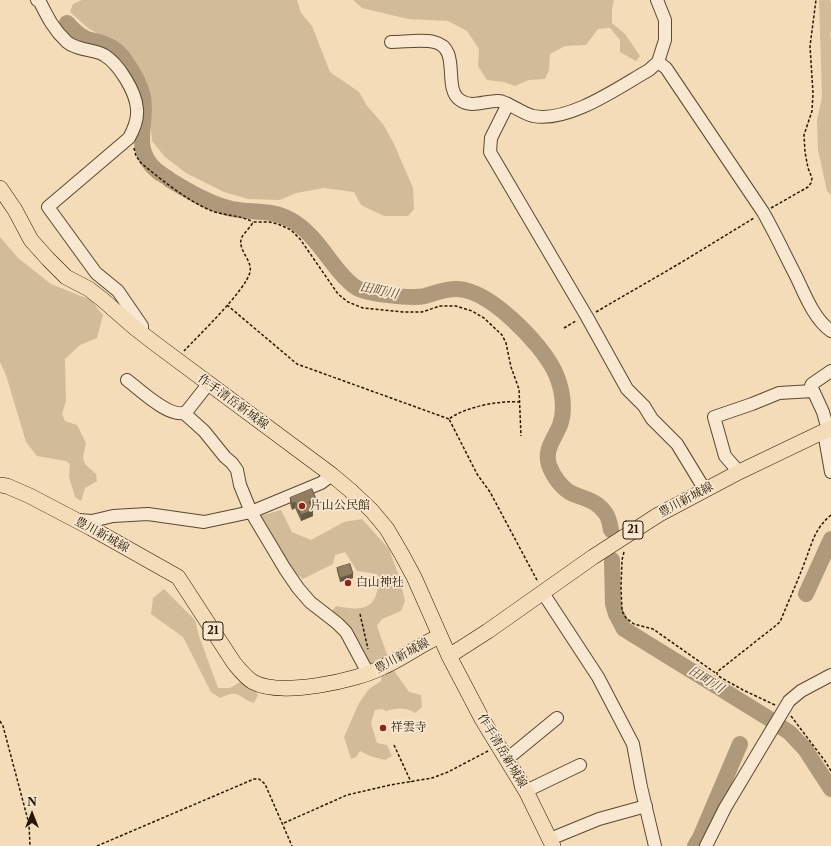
<!DOCTYPE html>
<html>
<head>
<meta charset="utf-8">
<style>
  body { margin:0 }
  #map { position:relative; width:831px; height:846px; overflow:hidden; background:#f4dcb8; font-family:"Libre Caslon Text",serif }
  canvas { display:block }
  .north { position:absolute; left:12px; top:794px; width:40px; height:40px; -webkit-text-stroke:3px #f8e8d1; paint-order:stroke; rotate:0deg; font-size:11px; font-weight:700; line-height:16px; text-align:center; color:#271701 }
  .north::after { content:''; display:block; margin:auto; width:14px; height:18px; background:#271701; clip-path:polygon(50% 0,100% 100%,50% 72%,0 100%) }
</style>
</head>
<body>
<div id="map">
<canvas width="831" height="846"></canvas>
<div class="north">N</div>
</div>
<script>
const g = document.querySelector('canvas').getContext('2d');
g.lineJoin = 'round';
function fillPath(path, color) { g.fillStyle = color; g.fill(path, 'evenodd'); }
function stroke(path, color, width, dash) { g.strokeStyle = color; g.lineWidth = width; g.lineCap = dash ? 'butt' : 'round'; g.setLineDash(dash || []); g.stroke(path); }
function drawText(font, color, halo, rows, align = 'center') {
  g.font = font + ' "Libre Caslon Text","Noto Serif JP",serif'; g.lineWidth = 3.5; g.setLineDash([]); g.textBaseline = 'middle'; g.strokeStyle = halo; g.fillStyle = color; for (const [text, x, y, turn = 0] of rows) {
    g.save(); g.translate(x, y); g.rotate((+turn || 0) * Math.PI / 180); g.textAlign = isNaN(turn) ? turn : align; if (halo) g.strokeText(text, 0, 0); g.fillText(text, 0, 0); g.restore();
  }
}
fillPath(new Path2D(`
  M82 0H297L301 13 312 26 330 72 359 92 367 106 383 124 394 144 413 188 414 209 408 216H384L361 205 354 192 324 188 296 193 280 200 248 199 224 192 186 173 165 157 152 141 147 89 140 71 122 48 88 28 70 12 73 4Z
  M353 0H614L612 9V23L625 34 640 56 636 61 620 52V40L610 28 598 29 586 45 565 46 550 54 549 70 545 79 529 80 515 86 504 82 487 80 478 66 479 49 467 31 448 21 408 19 362 8Z
  M819 0H830L831 4V31L830 34 831 39V195L827 191 818 150 817 120 822 97Z
  M0 237 18 258 51 284 91 300 103 315 97 338 80 345 65 359 66 401 62 414 65 421 77 425 86 443 83 458 85 464 96 474 97 481 85 488 81 501 75 497 69 477 70 464 66 461 37 456 26 442 6 375 0 362Z
  M281 510 292 532 311 540 344 522 362 519 389 549 399 576 405 601 401 611 382 619 377 626 388 657 369 667 345 628 332 611 336 606C348 608 365 612 373 601 377 596 378 585 380 579L377 574 357 571 345 552 335 555 333 564 303 579 289 568 262 526 260 516Z
  M164 589 195 620 199 636 218 688H230L240 682 253 687 258 695 254 703C237 698 241 688 220 698L211 692 183 637 151 614 153 598Z
  M392 668 409 692 421 695 422 707 415 713C405 707 397 708 386 711L382 709 375 710 371 723 377 743 387 745 392 756 385 760 370 756 360 751 356 757 351 759 344 737 359 703 369 689 381 681 382 673Z`), '#d1bb99');
stroke(new Path2D(`
  M67 23C72 28 77 34 83 37 87 40 92 40 95 41 107 44 116 48 124 59 132 70 140 83 143 97 148 124 131 148 156 170 160 174 166 176 170 180 190 192 210 204 232 209 253 213 271 209 291 220 311 231 324 253 338 270 343 276 350 284 357 288 368 294 412 299 425 296 436 293 446 288 458 289 491 291 539 342 554 370 562 386 566 408 560 425 555 438 544 449 549 465 553 476 562 489 573 494 586 499 598 501 606 514 609 518 610 525 611 530
  M612 560 613 604 616 614 624 629 768 718 790 733 805 749 831 789
  M806 594 831 539
  M695 846 700 838 740 744`), '#ae997a', 16);
const minor = new Path2D(`
  M37 0 40 2C48 18 54 30 67 42 78 51 93 49 104 55 119 64 136 92 137 109 138 119 134 129 129 138L48 207 96 273 118 291 142 326V333
  M657 0 665 20V40L658 62 649 70C619 87 569 123 533 116 525 114 516 108 508 104L491 138 490 152 587 317 627 389 644 406 652 419 677 444 705 490
  M391 42C404 42 422 39 434 42 462 48 442 88 460 100 472 109 486 100 499 101 502 101 505 103 508 104
  M658 62 666 68 763 212C775 233 785 255 796 276 805 295 814 319 831 331
  M127 380C139 389 173 422 187 411L209 383
  M184 413 204 431 225 457 232 463 237 470 240 485 251 512 285 569 298 588 310 602 337 623 346 632 368 673
  M828 430 823 412 811 386 812 384 831 371
  M824 432 831 472
  M739 472 725 456 714 417 752 404 779 393 813 391
  M78 520 92 521 113 516 148 514 204 522 251 512 321 483 332 475
  M543 593 598 677 633 744 641 787 655 846
  M507 759 557 718
  M526 791 580 765
  M550 839 599 819 646 806
  M706 846 725 808 789 701 801 691 831 675`);
const major = new Path2D(`
  M0 188 15 210 31 240 48 259 66 277 89 289 103 300 135 328 157 345 332 475 351 491 372 511 387 529 401 553 414 577 449 656 482 719 526 791 553 846
  M0 485 7 486 30 496 91 528 178 577 234 663C239 669 245 677 253 682 281 697 356 681 383 667 403 658 420 645 440 636
  M449 656 488 631 593 557 658 515 739 472 831 428`);
stroke(minor, '#5a482f', 14);
stroke(major, '#271701', 16);
stroke(new Path2D(`
  M134 148 136 156 141 163C163 181 186 200 212 211 226 216 240 215 253 222
  M771 208 808 187 811 183 812 178 808 168 805 152 804 135 812 111 813 93 810 46 816 0
  M227 305 297 364 449 419
  M596 312 682 262 754 218
  M564 328 576 321
  M184 351C199 335 246 290 250 272 253 260 236 249 242 237 244 233 251 227 253 222H269L278 224 291 230 300 239 338 294 348 302 363 308 403 312H422L440 306H456L472 311 484 318 502 335 506 343 511 367 519 389 521 436
  M520 402C500 400 465 407 449 419L477 474 490 492 538 582
  M624 552 622 560 621 587 622 611 626 618 634 624 653 629 717 674
  M376 582 386 585 403 582
  M360 614 368 649
  M775 705 743 690 720 677 717 674V672L774 627 780 622C788 602 797 583 804 564 812 544 814 529 831 515
  M791 716 825 761 831 771
  M0 721 3 726 29 824 30 846
  M394 745 411 782
  M284 823 347 795 390 785 432 778 448 772 488 751
  M97 846 254 779H259L265 784 292 846`), '#271701', 1.5, [3, 2]);
stroke(minor, '#f8e8d1', 12);
stroke(major, '#f4dcb8', 15);
fillPath(new Path2D(`
  M290 498 316 505 311 507 313 516 301 521 295 508 292 510 290 504Z
  M337 568 353 578 340 582 337 571Z`), '#7e6c53');
fillPath(new Path2D(`
  M316 499V505L309 508V502Z
  M295 502V508L292 510V504Z
  M313 510V516L301 521V515Z
  M353 574V578L340 582V578Z`), '#665843');
const building = new Path2D(`
  M312 489 316 499 309 502 313 510 301 515 295 502 292 504 290 498Z
  M350 564 353 574 340 578 337 568Z`);
fillPath(building, '#927d60');
stroke(building, '#665843', 1);
for (const [x, y, r, color] of [
  [302,506,4,"#8f2418"],
  [348,583,4,"#8f2418"],
  [383,728,4,"#8f2418"]
]) { const dot = new Path2D(); dot.arc(x, y, r, 0, 2 * Math.PI); g.fillStyle = color; g.fill(dot); stroke(dot, '#f8e8d1', 1.5); }
for (const [x, y, w] of [
  [633,530,20],
  [213,631,20]
]) { const box = new Path2D(); box.roundRect(x - w / 2, y - 9, w, 18, 3); g.fillStyle = '#f8e8d1'; g.fill(box); stroke(box, '#271701', 1); }
drawText('bold 11px', '#271701', null, [
  ["21",633,530],
  ["21",213,631]
]);
drawText('12px', '#271701', '#f8e8d1', [
  ["作手清岳新城線",233,402,36],
  ["豊川新城線",686,500,-28],
  ["豊川新城線",102,535,29],
  ["豊川新城線",402,656,-28],
  ["作手清岳新城線",502,751,59]
]);
drawText('12px', '#271701', '#f8e8d1', [
  ["片山公民館",310,506],
  ["白山神社",356,583],
  ["祥雲寺",391,728]
], 'left');
drawText('italic 13px', '#5d4b31', '#f8e8d1', [
  ["田町川",379,291,12],
  ["田町川",706,680,32]
]);
</script>
</body>
</html>
